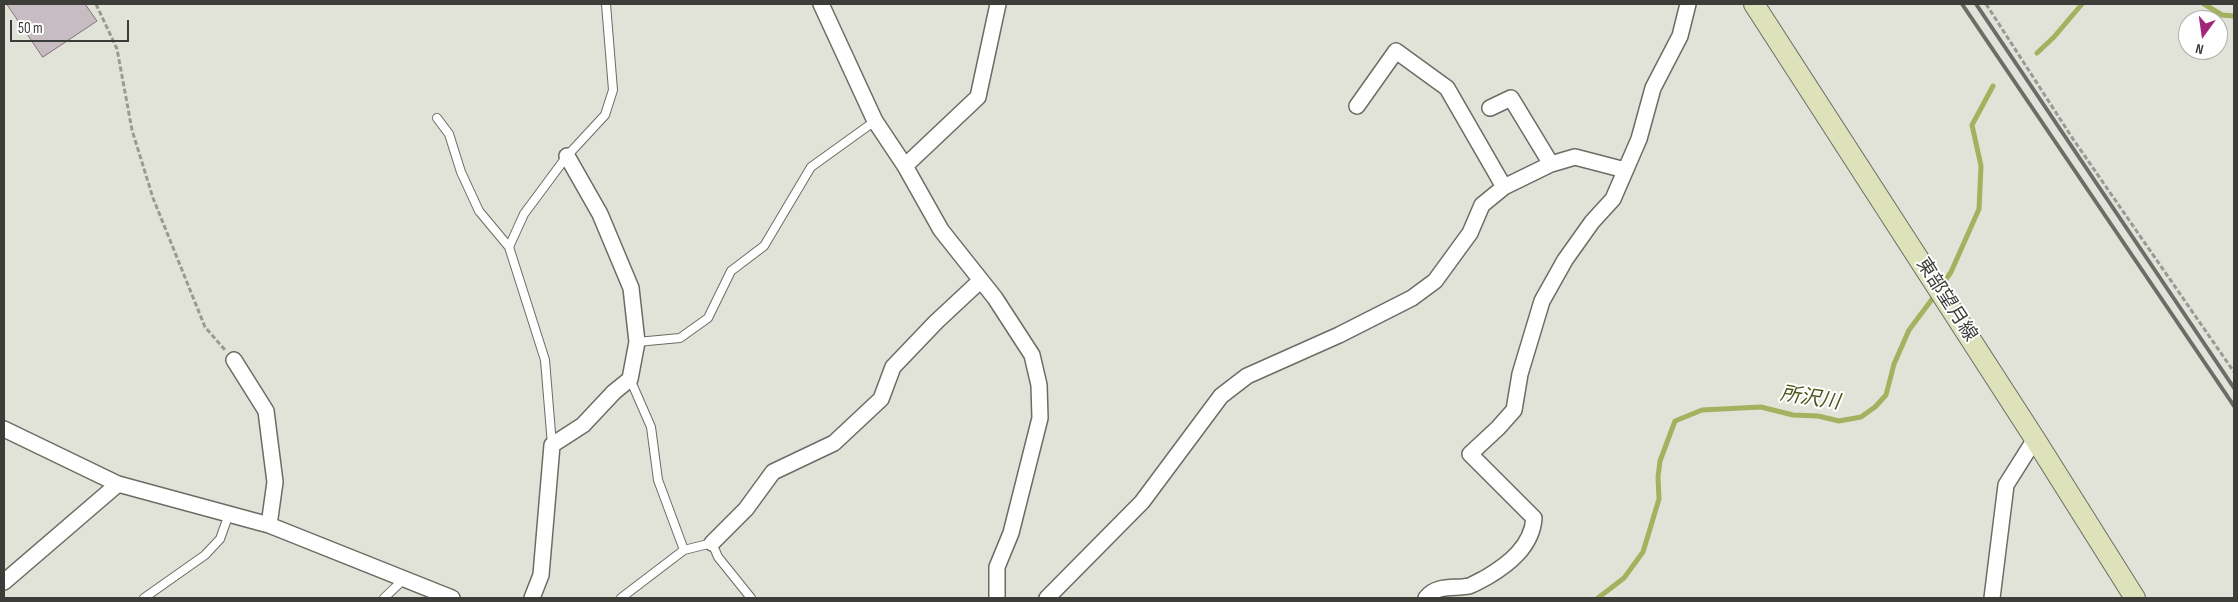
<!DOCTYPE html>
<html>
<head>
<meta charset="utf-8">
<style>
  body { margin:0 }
  #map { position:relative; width:2238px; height:602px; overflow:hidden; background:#e1e3d9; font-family:"Sofia Sans Condensed",sans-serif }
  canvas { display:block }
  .frame { position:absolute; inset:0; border:5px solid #3c3d39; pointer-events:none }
  .north { position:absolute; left:2178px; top:10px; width:50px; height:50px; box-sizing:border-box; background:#fff; border:1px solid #b1b1b0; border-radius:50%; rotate:194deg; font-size:14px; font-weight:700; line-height:20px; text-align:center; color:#3c3d39 }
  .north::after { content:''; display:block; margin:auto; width:18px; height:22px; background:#a0267c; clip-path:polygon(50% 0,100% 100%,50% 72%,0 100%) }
  .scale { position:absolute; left:10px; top:20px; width:119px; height:22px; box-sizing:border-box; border:2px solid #3c3d39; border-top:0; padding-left:6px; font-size:15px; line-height:18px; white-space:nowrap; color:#3c3d39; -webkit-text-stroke:4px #fff; paint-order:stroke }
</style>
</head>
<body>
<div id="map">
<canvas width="2238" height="602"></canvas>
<div class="frame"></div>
<div class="north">N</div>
<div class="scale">50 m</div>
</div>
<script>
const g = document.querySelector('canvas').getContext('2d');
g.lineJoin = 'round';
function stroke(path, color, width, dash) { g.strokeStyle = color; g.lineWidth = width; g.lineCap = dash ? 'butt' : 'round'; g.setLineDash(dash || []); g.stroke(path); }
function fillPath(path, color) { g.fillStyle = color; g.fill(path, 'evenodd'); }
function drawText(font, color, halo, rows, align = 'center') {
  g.font = font + ' "Sofia Sans Condensed","Noto Sans JP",sans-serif'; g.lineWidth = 4; g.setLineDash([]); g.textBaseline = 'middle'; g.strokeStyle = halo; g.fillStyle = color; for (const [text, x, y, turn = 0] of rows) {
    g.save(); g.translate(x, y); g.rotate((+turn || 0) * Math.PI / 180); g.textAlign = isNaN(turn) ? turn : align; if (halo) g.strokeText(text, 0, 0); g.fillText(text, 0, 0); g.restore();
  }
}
stroke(new Path2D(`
  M2204 4 2222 15 2234 16
  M2037 53 2054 37 2082 4
  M1942 285 1951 272 1979 209 1981 166 1972 125 1993 86
  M1598 598 1624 578 1643 552 1659 499 1658 477 1660 461 1675 421 1702 410 1761 407 1793 415 1818 416 1839 421 1861 417 1875 407 1886 395 1894 364 1909 330 1936 294`), '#a4b15e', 5);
const building = new Path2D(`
  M7 4H85L97 21 43 57Z`);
fillPath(building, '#c6bcc1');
stroke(building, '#7c7378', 1);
const service = new Path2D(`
  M437 118 449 134 461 172 479 211 509 247
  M637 342 680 338 708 318 731 271 764 246 811 167 875 121
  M630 379 651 427 658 480 684 550
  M552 445 545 360 509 247 524 214 567 156 605 115 613 90 606 4
  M144 598 205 555 220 539 229 514
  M384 598 404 579
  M621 598 684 550 712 543 718 557 751 598`);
const minor = new Path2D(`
  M821 4 875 121 905 166 941 230 995 298 1032 355 1039 385 1040 418 1011 533 997 567V598
  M1357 106 1396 51 1447 88 1504 187
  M1490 108 1511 98 1551 164
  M905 166 978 97 998 4
  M234 360 266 411 275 482 269 525
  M4 429 118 484 269 525 452 598
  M712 543 746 509 773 472 834 443 881 399 893 367 936 322 980 281
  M4 582 118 484
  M532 598 541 575 552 445 583 425 614 392 630 379 637 342 631 288 600 214 567 156
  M1047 598 1142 502 1221 396 1247 376 1339 335 1412 298 1435 281 1470 233 1482 205 1504 187 1551 164 1575 157 1625 170
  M1426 598C1437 584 1454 589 1469 586 1475 584 1481 580 1487 577 1509 564 1532 546 1534 518L1470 454 1498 428 1514 410 1520 374 1542 301 1565 260 1592 222 1613 199 1639 139 1653 88 1680 36 1688 4
  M1992 598 2006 485 2035 439`);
const secondary = new Path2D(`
  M1754 4 2035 439 2135 598`);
stroke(service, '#6b6d64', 10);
stroke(minor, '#6b6d64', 18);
stroke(secondary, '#6b6d64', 22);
stroke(new Path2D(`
  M96 4 117 49 132 130 153 198 205 327 225 350
  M1986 4 2073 139 2234 372`), '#999a93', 3, [5, 2.5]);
stroke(service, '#fff', 8);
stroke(minor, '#fff', 15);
stroke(secondary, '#dde2ba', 20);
stroke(new Path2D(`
  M1962 4 2234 406
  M1976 4 2234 388`), '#6c6d68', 4);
drawText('19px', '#3c3d39', '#fff', [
  ["東部望月線",1946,300,57]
]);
drawText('italic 20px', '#4d5518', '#fff', [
  ["所沢川",1810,399,9]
]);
</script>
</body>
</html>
